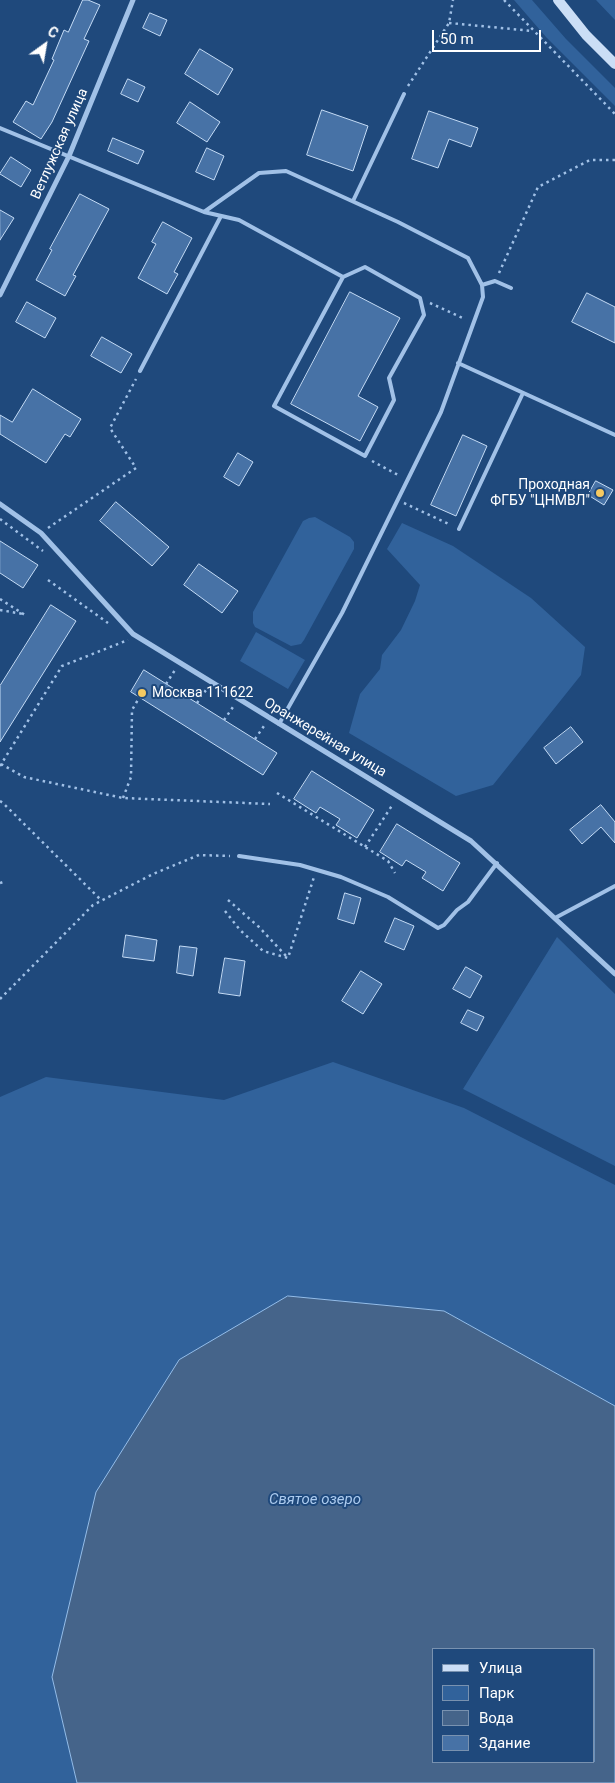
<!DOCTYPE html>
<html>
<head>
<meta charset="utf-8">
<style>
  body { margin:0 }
  #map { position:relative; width:615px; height:1783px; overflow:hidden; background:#1f497c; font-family:Roboto,sans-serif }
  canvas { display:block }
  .legend { position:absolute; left:432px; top:1648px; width:162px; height:115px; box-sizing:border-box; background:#1f497c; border:1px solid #7992b0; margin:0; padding:6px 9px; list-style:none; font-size:15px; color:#fff }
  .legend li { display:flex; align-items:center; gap:10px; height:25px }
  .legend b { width:25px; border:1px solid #7992b0 }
  .north { position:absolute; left:20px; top:20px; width:50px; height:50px; -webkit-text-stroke:4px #1f497c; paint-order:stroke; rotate:32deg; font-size:14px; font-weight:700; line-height:20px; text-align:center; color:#fff }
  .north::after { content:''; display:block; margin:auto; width:18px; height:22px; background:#fff; clip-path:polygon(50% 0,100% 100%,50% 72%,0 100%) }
  .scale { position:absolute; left:432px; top:30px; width:109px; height:22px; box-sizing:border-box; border:2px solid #fff; border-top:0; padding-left:6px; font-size:15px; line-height:18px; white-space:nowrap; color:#fff; -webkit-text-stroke:4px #1f497c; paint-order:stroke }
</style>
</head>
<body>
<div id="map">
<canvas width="615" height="1783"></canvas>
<ul class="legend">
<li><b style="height:6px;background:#cbdef6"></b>Улица</li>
<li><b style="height:14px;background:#31629b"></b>Парк</li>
<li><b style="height:14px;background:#45648a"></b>Вода</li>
<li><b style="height:14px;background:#4772a6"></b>Здание</li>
</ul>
<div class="north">С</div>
<div class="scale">50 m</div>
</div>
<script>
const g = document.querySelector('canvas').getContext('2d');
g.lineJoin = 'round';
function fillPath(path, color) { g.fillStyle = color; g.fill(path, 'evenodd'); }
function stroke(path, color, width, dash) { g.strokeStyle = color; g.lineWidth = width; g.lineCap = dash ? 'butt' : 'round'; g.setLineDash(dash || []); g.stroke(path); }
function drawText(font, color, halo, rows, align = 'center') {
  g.font = font + ' Roboto,sans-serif'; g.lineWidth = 4; g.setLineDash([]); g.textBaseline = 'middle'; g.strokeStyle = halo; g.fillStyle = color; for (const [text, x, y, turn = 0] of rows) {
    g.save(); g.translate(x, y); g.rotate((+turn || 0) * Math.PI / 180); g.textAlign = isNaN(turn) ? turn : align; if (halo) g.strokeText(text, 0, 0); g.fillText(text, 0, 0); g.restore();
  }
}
fillPath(new Path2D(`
  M514 0H532L566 39 615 88V106L546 37Z
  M596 0H615V20Z
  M315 517 350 537 354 542V549L304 640 301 644 291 646 255 627 253 623V612L303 521 309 518Z
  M402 523 453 546 531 598 585 647 581 675 493 785 456 796 349 733 360 694 380 669 382 655 401 630 415 601 420 585 387 549Z
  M256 632 305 660 288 689 240 661Z
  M557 937 615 994V1166L463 1089Z
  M333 1062 464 1108 615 1185V1406L444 1311 288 1296 52 1677 77 1783H0V1097L46 1077 224 1100Z`), '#31629b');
const water = new Path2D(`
  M288 1296 444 1311 615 1406V1783H77L52 1677 96 1492 179 1360ZM434 1649H594V1762H434Z`);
fillPath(water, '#45648a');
stroke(water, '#94bde9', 1);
const building = new Path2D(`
  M83 0H88L100 5 84 39 89 41 52 122 41 139 13 122 26 101 33 105 54 60 52 59 64 30 68 32Z
  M150 13 167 20 160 36 143 28Z
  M200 49 233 69 218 95 185 74Z
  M128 79 145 87 138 102 121 94Z
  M190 102 220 122 207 142 177 123Z
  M322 110 368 126 353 171 307 155Z
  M429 111 478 128 471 147 449 139 438 168 412 159Z
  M113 138 144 151 138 164 108 151Z
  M207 148 224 156 214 180 196 172Z
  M11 157 31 170 21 187 0 174Z
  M80 194 109 209 73 275 76 276 65 296 36 280 52 250 50 249Z
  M0 210 14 218 0 240Z
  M163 222 192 238 174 272 178 274 167 294 138 278 156 244 152 242Z
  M350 292 400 318 358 396 378 407 360 441 291 404Z
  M587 293 615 307V343L572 322Z
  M27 302 56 318 45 338 16 322Z
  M102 337 132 354 121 373 91 356Z
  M33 389 81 419 70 437 65 434 46 463 0 434V415L12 422Z
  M463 435 487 446 456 516 431 505Z
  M238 453 253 462 239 486 224 477Z
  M596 481 613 490 604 505 588 495Z
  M116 502 169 547 152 566 100 521Z
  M0 541 38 565 23 588 0 573Z
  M199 564 238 591 222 613 184 585Z
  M51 605 76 621 0 742V686Z
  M144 670 277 753 263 775 131 692Z
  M571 727 583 742 556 764 544 748Z
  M312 771 374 810 357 838 336 825 340 819 320 807 316 813 294 799Z
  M601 805 615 822V843L601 827 582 844 570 830Z
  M397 824 460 863 443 891 422 878 426 872 406 860 402 866 380 852Z
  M345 893 361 898 354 924 338 919Z
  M395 918 414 926 404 950 385 942Z
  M126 935 157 940 154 961 123 957Z
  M180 946 197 948 193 976 177 973Z
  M225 958 245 961 240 996 219 993Z
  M466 967 482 976 470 998 453 989Z
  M361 971 382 984 363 1014 342 1001Z
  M468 1010 484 1017 477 1031 461 1023Z`);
fillPath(building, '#4772a6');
stroke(building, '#c4dbf5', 1);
stroke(new Path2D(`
  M504 0 615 114
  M449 23 532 31
  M408 86 449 23 453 0
  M499 273 538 187 590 160H615
  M430 303 465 319
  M372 461 400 476
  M404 503 451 525
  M0 519 43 551
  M48 528 136 468 110 428 136 379
  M48 580 108 623
  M0 599 25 615
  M0 610 23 614
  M166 684 175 670
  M197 703 206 690
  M224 720 233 707
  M255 739 264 726
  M1 764 24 777 123 798 270 804
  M0 766 62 666 128 640
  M277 793 388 861 395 873
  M123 798 131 777 132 710 139 698
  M0 801 3 803 102 901
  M365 847 393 804
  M0 883 3 882
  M228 900 259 927 287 957
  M225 911 240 930 263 951 288 958 314 877
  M0 999 93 905 153 874 199 855 230 856`), '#a1c1e7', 2.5, [2.5, 4]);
stroke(new Path2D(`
  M0 128 204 212 259 173 286 171 398 222 468 258 482 285 483 297 441 412 342 613 279 724
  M353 201 404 94
  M204 212 239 220 343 277 274 406 365 456 394 400 389 378 424 315 420 298 365 267 343 277
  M482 285 495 281 511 288
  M458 363 615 435
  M140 371 221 216
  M459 529 523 393
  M239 856 300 865 341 877 388 897 438 928 444 925 457 910 468 902 497 863
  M555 918 615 886`), '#a1c1e7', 4);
stroke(new Path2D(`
  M0 295 69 156 133 0
  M0 504 41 533 133 634 471 841 615 974`), '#a1c1e7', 5);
stroke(new Path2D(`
  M558 0 586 35 615 64`), '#cbdef6', 10);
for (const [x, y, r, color] of [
  [600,493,5,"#f5c961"],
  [142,693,5,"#f5c961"]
]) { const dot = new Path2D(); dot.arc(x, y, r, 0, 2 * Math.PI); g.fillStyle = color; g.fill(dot); stroke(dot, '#1f497c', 2); }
drawText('14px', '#fff', '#1f497c', [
  ["Ветлужская улица",60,144,-66],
  ["Оранжерейная улица",325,738,31]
]);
drawText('14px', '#fff', '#1f497c', [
  ["Проходная",590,485],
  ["ФГБУ \"ЦНМВЛ\"",590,501],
  ["Москва 111622",152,693,"left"]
], 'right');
drawText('italic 15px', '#accbef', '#1f497c', [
  ["Святое озеро",315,1500]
]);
</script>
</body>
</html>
